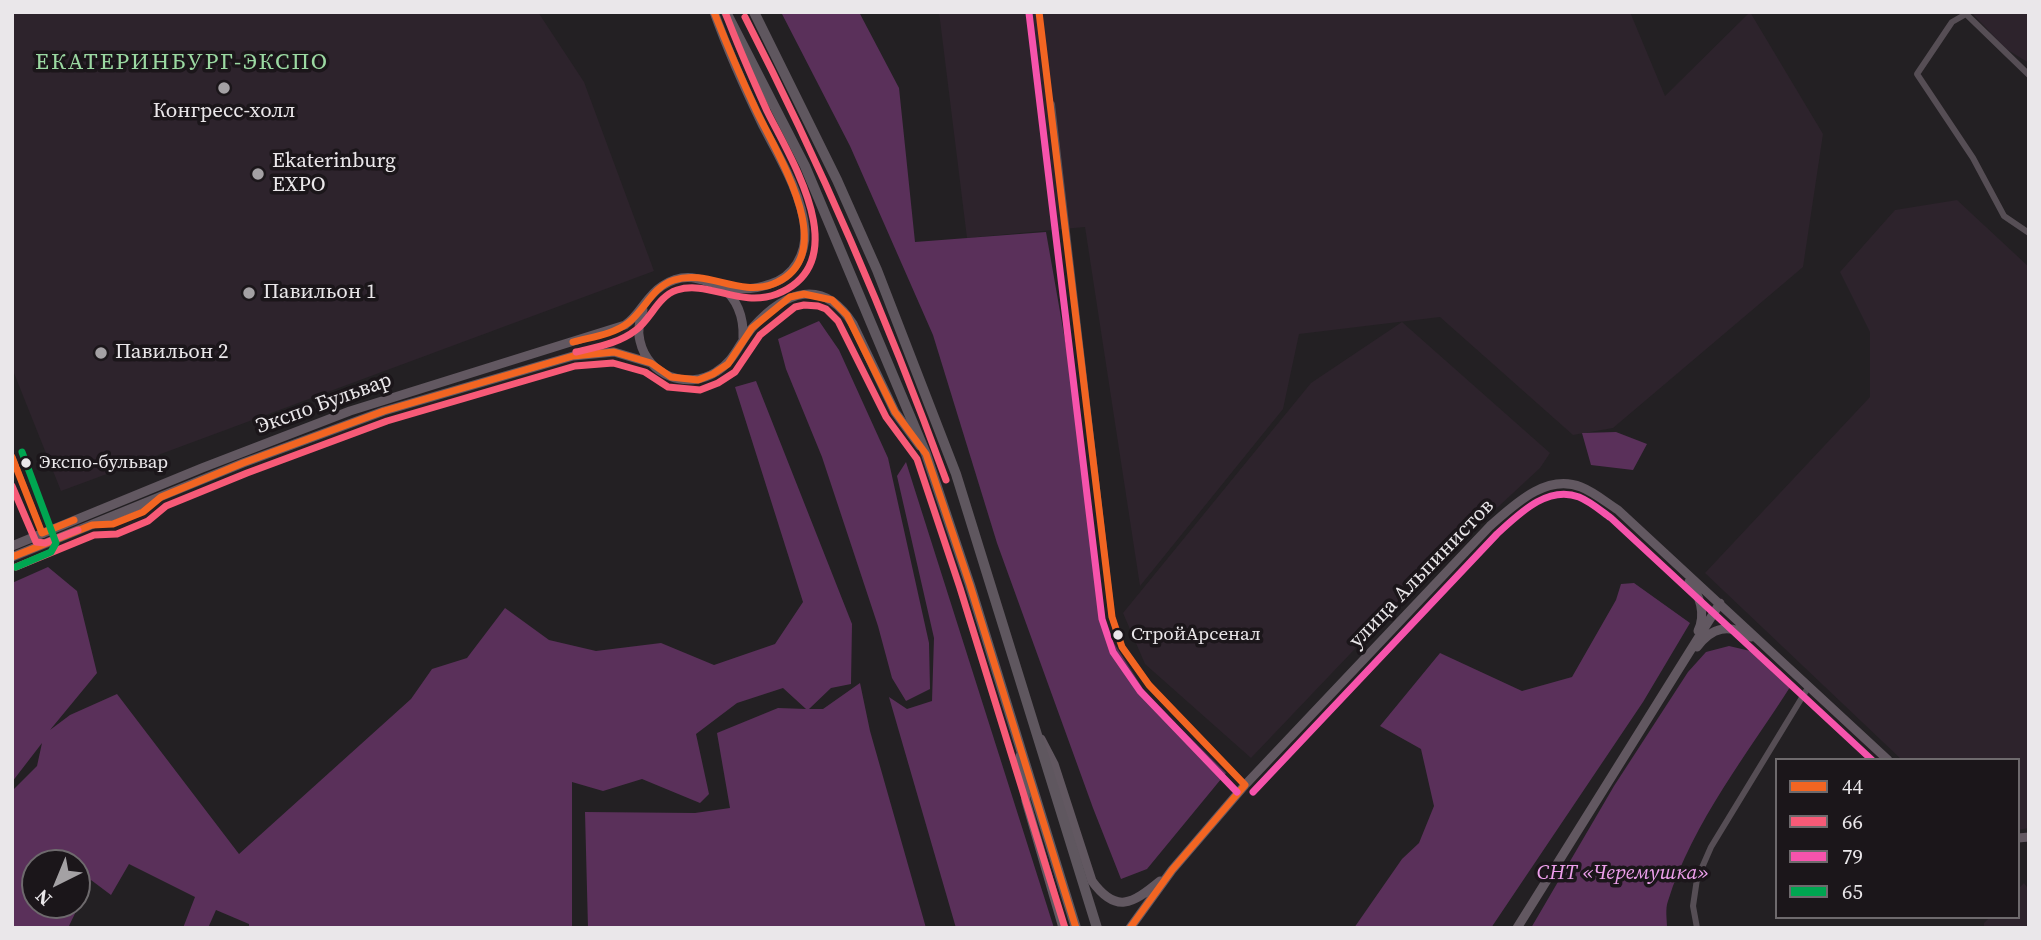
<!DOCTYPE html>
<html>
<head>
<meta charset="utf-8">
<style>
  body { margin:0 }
  #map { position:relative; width:2041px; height:940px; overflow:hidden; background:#232023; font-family:"Source Serif 4",serif }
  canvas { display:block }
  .frame { position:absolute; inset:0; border:14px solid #eae7ea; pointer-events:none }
  .legend { position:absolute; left:1775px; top:758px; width:245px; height:161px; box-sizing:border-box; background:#1b161a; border:2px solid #6e6a6d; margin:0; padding:9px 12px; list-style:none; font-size:21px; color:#eae7ea }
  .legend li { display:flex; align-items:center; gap:14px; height:35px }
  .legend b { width:35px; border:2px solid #6e6a6d }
  .north { position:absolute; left:21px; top:849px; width:70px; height:70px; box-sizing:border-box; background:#1b161a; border:2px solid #6e6a6d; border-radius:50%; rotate:223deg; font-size:19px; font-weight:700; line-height:28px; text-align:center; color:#eae7ea }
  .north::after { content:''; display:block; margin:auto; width:24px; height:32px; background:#a4a1a4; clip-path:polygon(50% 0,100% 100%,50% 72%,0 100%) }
</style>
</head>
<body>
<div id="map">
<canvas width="2041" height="940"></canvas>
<div class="frame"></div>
<ul class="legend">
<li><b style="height:9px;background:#f26522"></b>44</li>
<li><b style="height:9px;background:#f75a77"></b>66</li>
<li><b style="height:9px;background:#f653ac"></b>79</li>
<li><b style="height:9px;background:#00a651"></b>65</li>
</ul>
<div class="north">N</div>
</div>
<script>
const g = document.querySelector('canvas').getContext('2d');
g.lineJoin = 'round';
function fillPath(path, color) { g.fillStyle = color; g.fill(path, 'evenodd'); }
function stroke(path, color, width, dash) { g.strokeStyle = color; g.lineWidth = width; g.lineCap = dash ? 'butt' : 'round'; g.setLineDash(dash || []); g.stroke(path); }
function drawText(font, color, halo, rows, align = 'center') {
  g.font = font + ' "Source Serif 4",serif'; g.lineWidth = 7; g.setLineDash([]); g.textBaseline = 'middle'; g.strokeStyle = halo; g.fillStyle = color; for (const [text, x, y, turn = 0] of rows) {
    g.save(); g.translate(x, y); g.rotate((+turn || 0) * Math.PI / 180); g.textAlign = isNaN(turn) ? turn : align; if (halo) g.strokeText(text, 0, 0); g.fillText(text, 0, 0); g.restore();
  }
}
fillPath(new Path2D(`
  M12 12H538L584 82 654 271 61 491 12 368Z
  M939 12H1630L1665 96 1750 12 1823 134 1803 267 1613 428 1573 435 1440 317 1299 334 1283 409 1140 586 1085 227 967 238Z
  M1971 12H2029V63L2006 49Z
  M1957 200 2029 267V828L2018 830V760H1902L1705 573 1870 397V332L1840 272 1895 210Z
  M1402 322 1550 453 1540 468 1430 570 1251 758 1145 664 1123 613 1311 383Z
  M2024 883 2029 890V928H1984V923L1990 917H2018V889Z`), '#2d232c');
fillPath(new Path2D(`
  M781 12H859L899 88 915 242 1046 232 1078 414 1099 599 1110 637 1147 695 1226 773 1147 869 1121 879 1093 808 997 543 933 335 850 146Z
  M819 321 839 350 888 458 929 643 930 689 906 701 892 678 878 626 822 457 786 369 778 339Z
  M756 381 852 624 851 684 831 688 809 709H823L860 683 870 731 926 928H588L585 812 695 813 730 808 717 733 778 708 806 709 783 688 737 703 696 734 709 794 700 803 642 779 603 791 572 782V928H249V924L216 910 208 928H183L195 897 129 864 111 895 91 880 68 928H12V791L37 766 42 743 12 782V583L48 567 77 591 97 673 50 730 70 715 117 694 239 854 411 699 432 669 467 658 505 608 549 640 596 651 661 643 714 665 775 644 803 602 735 387ZM77 863V905H35V863Z
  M1616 432 1647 444 1633 470 1591 465 1582 433Z
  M906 462 1054 928H956L889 697 907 709 932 701 934 638 897 476Z
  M1634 583 1690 623 1643 702 1491 928H1354L1402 859 1419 843 1434 806 1421 749 1380 726 1440 653 1522 691 1572 677 1616 600 1621 584Z
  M1729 646 1759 653 1792 684C1748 753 1693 822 1668 901 1665 909 1667 919 1667 928H1531L1614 786 1688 672 1706 652Z`), '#5a305a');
stroke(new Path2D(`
  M2029 75 1966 14 1952 22 1917 74 1973 158 2004 216 2029 233
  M1052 104 1112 617 1122 647 1149 685 1245 785
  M12 456 43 535
  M1697 928 1693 906 1697 879 1711 847 1809 686`), '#564e55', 6);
stroke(new Path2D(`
  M721 286C737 299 744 317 743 338
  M643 310C640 320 637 330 640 341 648 376 687 390 716 372 735 361 739 342 753 327 785 291 823 277 853 324L895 412 920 446
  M12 546 202 468 350 411 625 325C640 315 646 296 662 286 690 268 705 284 733 288 746 290 759 288 770 284 794 277 806 254 805 230 802 194 779 157 763 126 745 89 728 51 714 12
  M12 557 243 463 384 411 573 356 614 352 651 363
  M1689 582C1700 595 1706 614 1698 631
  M1697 647C1712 627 1729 623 1751 637
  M1041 739 1054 764 1092 881C1116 914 1132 904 1160 881
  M1020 756 1026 801 1063 928
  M2018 838 2029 837
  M1130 928 1172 870 1245 785 1490 526C1514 505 1546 473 1581 487 1594 492 1607 503 1618 510L1888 760
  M1517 928 1720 603`), '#625861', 9);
stroke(new Path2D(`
  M726 12 805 166 926 454 970 585 1076 928
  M754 12 837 180 877 270 956 474 1097 928`), '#5f575f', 10);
stroke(new Path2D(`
  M1039 12 1112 617 1122 647 1149 685 1245 785 1172 870 1130 928
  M573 342C591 337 612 335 628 323 645 310 652 287 674 280 707 269 739 297 773 284 844 256 775 151 756 110 741 78 727 45 714 12
  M12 457 42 533 74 520
  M12 557 92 525 113 524 143 512 161 497 243 463 384 411 573 356 614 352 651 363 671 377 698 380 713 374 728 364 752 328 790 297 804 294 832 300 847 315 895 412 926 454 970 585 1076 928`), '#f26522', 7);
stroke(new Path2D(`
  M745 17C822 167 888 321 946 480
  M576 352C596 347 618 344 636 330 651 319 658 296 677 290 708 280 740 308 777 294 857 262 790 158 767 111 752 78 738 46 725 12
  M12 486 36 542 45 543 78 530
  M16 567 94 535 117 534 148 521 166 506 247 473 387 421 575 366 613 363 645 372 668 387 700 390 718 383 735 372 760 335 795 307 804 305 818 306 826 309 838 321 886 417 917 459 960 588 1065 928`), '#f75a77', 7);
stroke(new Path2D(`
  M1029 13 1102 619 1113 652 1140 691 1237 792
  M1253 792 1497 534C1519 514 1547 485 1579 497 1591 502 1601 511 1611 518L1872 760`), '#f653ac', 7);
stroke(new Path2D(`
  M16 567 51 552 56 543 22 452`), '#00a651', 7);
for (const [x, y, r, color] of [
  [224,88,7,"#a4a1a4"],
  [258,174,7,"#a4a1a4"],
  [249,293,7,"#a4a1a4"],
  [101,353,7,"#a4a1a4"],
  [26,463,6,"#eae7ea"],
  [1118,635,6,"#eae7ea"]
]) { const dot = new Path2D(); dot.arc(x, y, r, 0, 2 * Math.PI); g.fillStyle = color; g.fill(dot); stroke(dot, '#1b161a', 2.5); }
drawText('19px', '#eae7ea', '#1b161a', [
  ["Экспо-бульвар",39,463],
  ["СтройАрсенал",1131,635]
], 'left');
drawText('21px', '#eae7ea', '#1b161a', [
  ["Конгресс-холл",224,112,"center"],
  ["Ekaterinburg",272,162],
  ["EXPO",272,186],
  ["Павильон 1",263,293],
  ["Павильон 2",115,353]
], 'left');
drawText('21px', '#eae7ea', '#1b161a', [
  ["Экспо Бульвар",324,404,-20],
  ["улица Альпинистов",1422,574,-46]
]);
drawText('italic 21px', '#ed9feb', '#1b161a', [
  ["СНТ «Черемушка»",1623,874]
]);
g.letterSpacing = '2px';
drawText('23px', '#9bd9a2', '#1b161a', [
  ["ЕКАТЕРИНБУРГ-ЭКСПО",182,63]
]);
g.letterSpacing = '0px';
</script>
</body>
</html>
